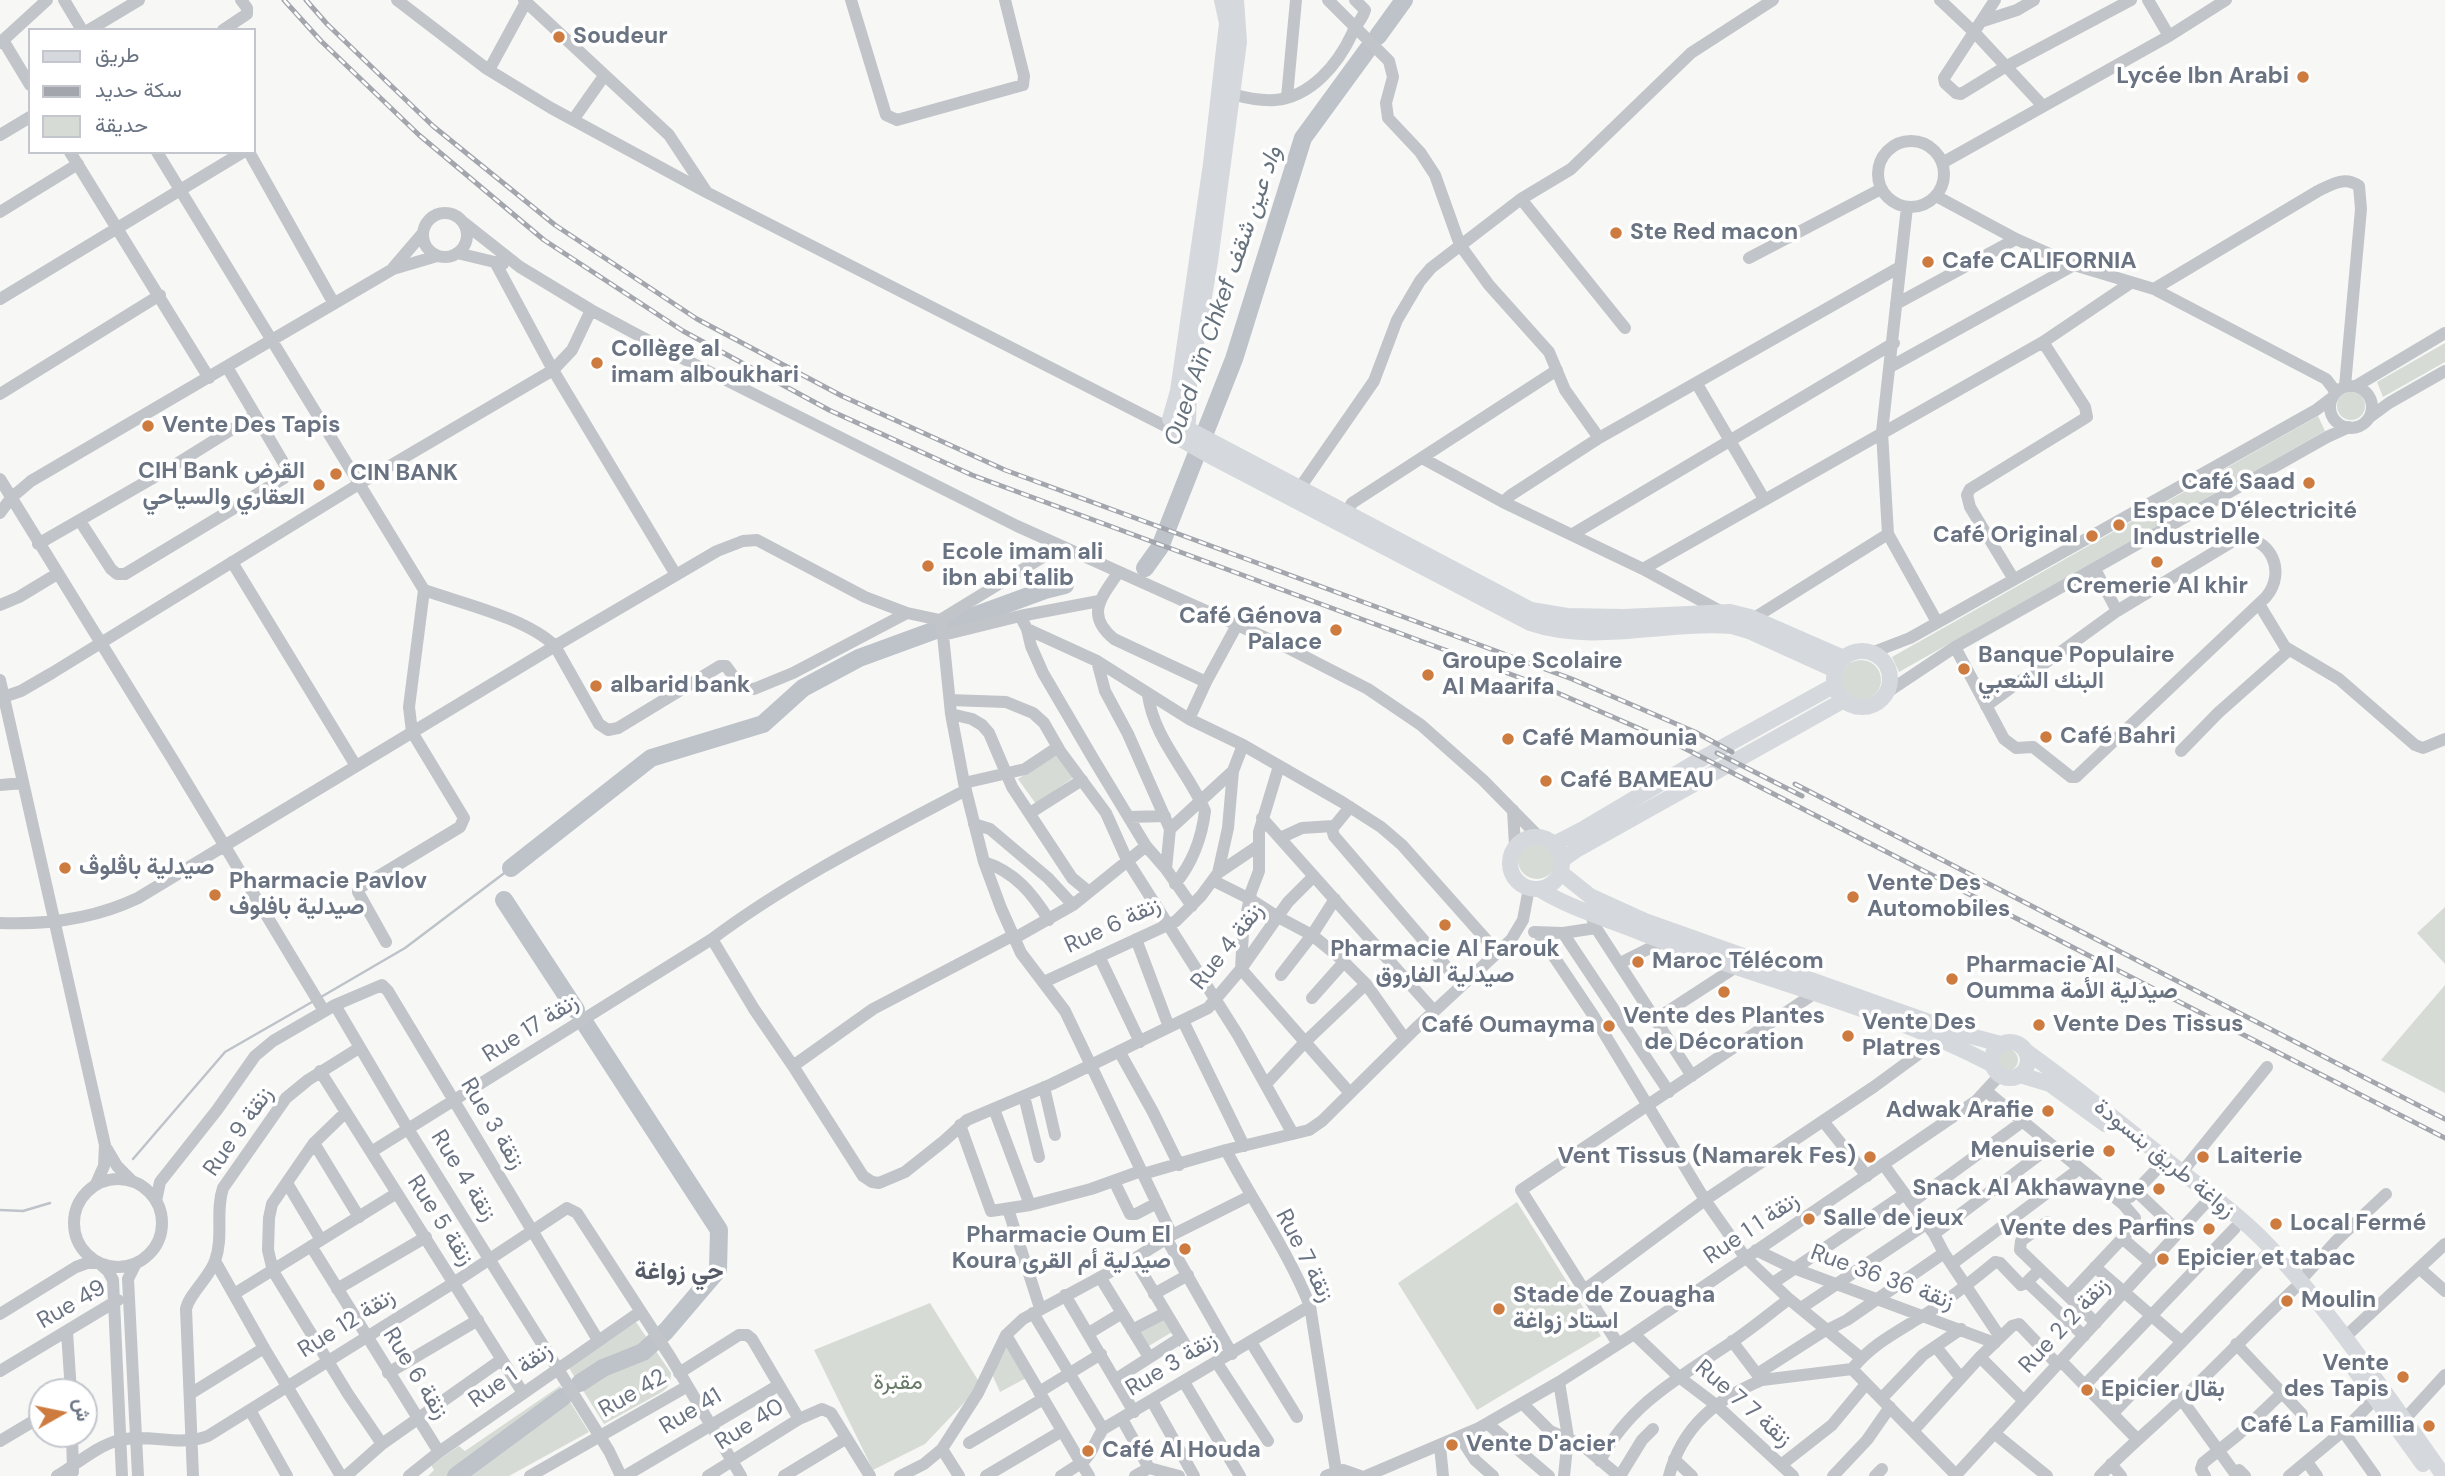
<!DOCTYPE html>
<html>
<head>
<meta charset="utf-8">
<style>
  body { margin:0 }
  #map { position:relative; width:2445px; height:1476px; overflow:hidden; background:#f7f7f5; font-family:"DM Sans",Vazirmatn,sans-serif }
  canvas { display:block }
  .legend { position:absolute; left:28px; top:28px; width:228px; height:126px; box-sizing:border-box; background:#fff; border:2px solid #c3c7cd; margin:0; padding:9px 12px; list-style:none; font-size:21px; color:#6a7382 }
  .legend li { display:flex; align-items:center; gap:14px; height:35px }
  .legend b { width:35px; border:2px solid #c3c7cd }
  .north { position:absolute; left:28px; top:1378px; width:70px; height:70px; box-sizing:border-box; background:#fff; border:2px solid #c3c7cd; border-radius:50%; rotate:81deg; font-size:19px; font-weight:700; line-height:28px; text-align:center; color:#6a7382 }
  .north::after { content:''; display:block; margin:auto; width:24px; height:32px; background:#cd7b3f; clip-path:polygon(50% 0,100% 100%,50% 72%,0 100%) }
</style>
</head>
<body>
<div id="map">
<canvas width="2445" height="1476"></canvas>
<ul class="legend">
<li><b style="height:9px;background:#d5d8dc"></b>طريق</li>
<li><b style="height:9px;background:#a3a7ad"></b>سكة حديد</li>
<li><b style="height:19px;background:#d6dcd5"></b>حديقة</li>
</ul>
<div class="north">ش</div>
</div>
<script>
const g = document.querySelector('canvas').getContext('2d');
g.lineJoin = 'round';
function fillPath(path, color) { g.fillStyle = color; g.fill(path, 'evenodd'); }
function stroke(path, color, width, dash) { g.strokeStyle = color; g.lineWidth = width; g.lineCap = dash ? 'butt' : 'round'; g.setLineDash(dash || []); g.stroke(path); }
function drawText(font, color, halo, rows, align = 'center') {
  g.font = font + ' "DM Sans",Vazirmatn,sans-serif'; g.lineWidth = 7; g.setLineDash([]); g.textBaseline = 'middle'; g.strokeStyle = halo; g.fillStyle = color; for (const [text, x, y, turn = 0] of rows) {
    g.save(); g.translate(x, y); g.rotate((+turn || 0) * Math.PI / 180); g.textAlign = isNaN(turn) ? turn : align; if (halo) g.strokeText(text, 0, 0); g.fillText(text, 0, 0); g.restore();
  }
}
fillPath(new Path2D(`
  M2445 343V362L2383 397 2377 382Z
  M2337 406a14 14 0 1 1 28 0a14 14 0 1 1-28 0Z
  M2318 416 2325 431 1899 672 1892 657Z
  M1841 680a20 20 0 1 1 40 0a20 20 0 1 1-40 0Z
  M1057 752 1074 777 1036 804 1018 779Z
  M1518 860a19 19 0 1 1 38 0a19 19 0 1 1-38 0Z
  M2445 907V964L2417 933Z
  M2445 985V1093L2381 1060Z
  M1996 1060a11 11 0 1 1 22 0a11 11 0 1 1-22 0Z
  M1517 1202 1601 1336 1477 1410 1398 1283Z
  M930 1303 981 1385 925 1444 873 1470 814 1350Z
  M1161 1310 1174 1331 1147 1347 1135 1325Z
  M636 1322 671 1373C671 1382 669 1387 662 1392L604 1424 569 1368Z
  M1009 1344 1028 1377 1000 1392 992 1374Z
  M560 1386 589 1432 509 1476H428L434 1470 431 1465 459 1446 465 1451Z`), '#d6dcd5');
stroke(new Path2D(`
  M321 997 405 948 511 868
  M133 1159 225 1052 312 1002
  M0 1210 23 1211 50 1203`), '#bdc3c9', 2.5);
stroke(new Path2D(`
  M1378 36 1404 0
  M1145 568 1160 547 1234 359 1303 138 1368 49
  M511 868 651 758 763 724 803 688 859 658 1045 590 1065 585
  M504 900 576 1010
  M580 1383 603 1368 643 1352 666 1331 718 1270 719 1230 586 1025
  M456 1476 563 1397`), '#bdc3c9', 18);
stroke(new Path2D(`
  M64 0 82 30
  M397 0 487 69 551 108 706 192 1167 427
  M524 0 669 135 706 191
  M851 0 886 115 897 120 1023 85 1024 76 1005 0
  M1328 0 1389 61 1393 77 1386 103 1388 118 1420 152 1435 175 1460 245 1489 285 1549 352 1565 390 1599 438
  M1940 0 1975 33 2042 105
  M1995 0 1944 78 1945 83 1956 93 1961 94 2005 67 2131 0
  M2148 0 2169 36
  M1983 21 2017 10 2034 0
  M89 30 139 0
  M223 30 247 14V8L241 0
  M3 40 30 85
  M0 43 47 0
  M489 70 526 2
  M1232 94C1246 98 1260 101 1275 100 1311 97 1338 64 1352 34 1355 25 1363 19 1365 10L1355 0
  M1287 97 1296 0
  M573 120 604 76
  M0 135 30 117
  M1878 174a33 33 0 1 1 66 0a33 33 0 1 1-66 0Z
  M70 152 209 378
  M157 152 424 590 409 707 412 732 464 818 460 827 359 888 358 892 386 942
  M249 152 333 302
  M1942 163 2169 36 2226 0
  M1936 196 2016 239 2074 265 2154 289 2326 379 2336 392
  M1521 199 1625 328
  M1907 207 1882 432 1888 534 1937 622
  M0 212 78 164
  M423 235a22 22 0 1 1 44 0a22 22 0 1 1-44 0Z
  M463 222 520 267 591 310 664 349 1017 526 1284 646 1368 689 1421 725 1483 780 1539 837
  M457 253 503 264
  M1749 258 1881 189
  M495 262 553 370 676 575
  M393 268 423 233
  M2154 289 2318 191C2332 184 2345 176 2359 186L2361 209 2345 386
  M0 299 243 152
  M1896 304 2016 239
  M1890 367 2074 265
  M1697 384 1764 499
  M2356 386 2445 333
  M2330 407a21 21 0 1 1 42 0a21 21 0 1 1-42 0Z
  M0 394 160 295
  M2370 417 2389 403 2445 371
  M1422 458 1503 502
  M0 479 173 760 324 1011
  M1299 489 1374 381 1397 320 1420 281 1431 268 1521 199 1571 169 1691 53 1773 0
  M0 513 11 498 31 481 393 269 437 256
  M1347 513 1352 503 1557 370
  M80 521 111 569 117 574H125L284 478 287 471 286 467 227 367
  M1573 534 1894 343
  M38 544 165 471 255 415
  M232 562 356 766
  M1643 569 2043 342 2129 284
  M2095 569 2117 611
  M1118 573C1101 598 1085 615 1114 639L1206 682 1237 625
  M2013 578 1970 507 1967 495 1970 489 2087 417 2085 407 2043 342
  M424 590C464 604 526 618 555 646L599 724 608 730 618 728 720 666H726L742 688 754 689 793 673 907 613
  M2259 604 2285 647 2339 679 2415 745 2423 748 2445 739
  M0 605 19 597 57 574
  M1722 612 1643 569 1503 502 1511 495 1599 438 1900 267
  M1020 616 1027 629 1031 646 1043 673 1094 760 1146 846 1166 869 1192 906
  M1754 618 1888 534
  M940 620 943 635 951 714 964 783 984 862 1001 908 1021 953 1065 1011 1172 1235
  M1027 629 1097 661 1189 719 1243 745 1342 802 1381 827 1402 845 1498 953
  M943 635 1020 616 1099 601
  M1955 647 2004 739 2016 748 2033 747 2071 777H2076L2266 597C2287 572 2271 536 2238 538L2117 611 1986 706
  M1871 653 1910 638 2316 410 2333 397
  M1097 661 1105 691 1128 734 1170 829 1166 869
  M0 680 105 1145 104 1166 96 1184
  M1886 693 1955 647 2327 437 2349 427
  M1148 695C1154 739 1188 771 1205 811 1202 837 1192 864 1175 884
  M0 698 21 691 52 673 359 484 553 370 572 350 591 310
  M950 700 1006 702 1033 713 1044 723 1060 751 1106 813 1127 860 1238 1035 1293 1134
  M951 714 972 719 982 725 989 733 1012 787 1072 878 1089 892
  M1189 719 1206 682
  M2181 751 2218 713 2289 650
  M1279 766 1259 832V871L1251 892 1243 932 1241 969 1349 1092
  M964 783 1025 769 1058 747
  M0 785 23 783
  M966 790C879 836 791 880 712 939L754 1009 793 1066 873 1009 1012 936
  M1350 807 1332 829 1334 836 1462 985
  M1513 810 1515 846
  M1030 813 1082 780
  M1129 817 1165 816
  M1262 818 1434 1011
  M974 824 990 829 1048 878 1073 905
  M1170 829 1233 771
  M1280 838 1302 828 1333 826
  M984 862C1015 872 1032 893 1049 920
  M1218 873 1258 846
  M1214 881 1250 899 1278 917 1312 935 1339 957 1366 984 1405 1039
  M1590 913 1596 928 1692 1076
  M0 923C48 925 94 919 138 898L555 646 717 551 743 541 757 540 865 597 907 613 940 620 1061 546
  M1534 932 1563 933 1596 928
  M1538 933 1593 1015 1705 1200 1745 1257 1789 1299 1861 1358
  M1563 933 1669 1092
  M1013 939 1073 905 1146 846
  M1136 939 1169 1027
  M1099 956 1140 1042
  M1620 963 1662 942
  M1281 975 1312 935 1335 899
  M1044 982 1176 921 1201 896 1218 873 1228 828 1233 771 1243 745
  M1312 998 1344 962
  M335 1005 408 1129 609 1451 621 1476
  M1656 1019 1736 967
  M1183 1021 1244 1146
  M1119 1051 1153 1112 1179 1165
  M793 1066 863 1176 872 1182 879 1183 905 1172 944 1141 967 1120 1052 1084 1208 1008 1241 969 1288 902 1314 876
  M320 1071 523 1393
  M1266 1084 1305 1042 1366 984
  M1044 1087 1055 1135
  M1986 1091 2123 1204 2135 1218 2133 1227 2068 1296
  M1024 1096 1039 1157
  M994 1109 1030 1205
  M346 1112 314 1143 272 1204 269 1218 268 1250 273 1271 348 1394 382 1444
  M1823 1121 1867 1176
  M960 1125 991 1211 1030 1205 1091 1189 1141 1171
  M314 1143 359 1217
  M107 1149 117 1166 132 1181
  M1226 1150C1253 1202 1288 1251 1310 1306L1336 1471
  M371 1152 712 939
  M1883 1164 1934 1234 1944 1253 2000 1337
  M2182 1172 2267 1067
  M1143 1174 1226 1150 1309 1130 1322 1121 1415 1029 1511 940 1523 920 1529 888
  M74 1223a44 44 0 1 1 88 0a44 44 0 1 1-88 0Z
  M1114 1181 1130 1214H1136L1157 1203
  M287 1183 321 1240
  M2136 1191 2179 1232
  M2130 1197 2159 1167
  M156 1201 160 1182 217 1110 255 1056 273 1041 335 1005 382 985 388 991 598 1340
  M1911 1203 2022 1122
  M1008 1209 1040 1308
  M2047 1222 2021 1241 2020 1250 2096 1323
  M1934 1234 2051 1146
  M1166 1238 1232 1354
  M2122 1238 2151 1263
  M311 1246 439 1452
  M1756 1250 1793 1268 1995 1343
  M1134 1259 1189 1351 1220 1334
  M215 1261 264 1348 341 1476
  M136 1263 128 1279 138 1476
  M100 1264 108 1271 113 1280 122 1476
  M1952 1264 2079 1169
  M2095 1267 2182 1342
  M2419 1268 2445 1291
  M1100 1277 1149 1357
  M2300 1281 2336 1241 2386 1194
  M2027 1282 2084 1336
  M1773 1283 1905 1194
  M337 1289 426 1237
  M1584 1290 1705 1200 1875 1086 1939 1039
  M234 1294 397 1193
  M1154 1294 1188 1275
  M1065 1295 1134 1412
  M1801 1308 1926 1224
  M1033 1313 1103 1429
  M0 1314 76 1267 87 1263H97
  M1132 1330 1165 1313
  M67 1332 71 1392
  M1089 1333 1122 1313
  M1634 1334 1679 1377 1716 1405 1793 1476
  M1006 1335 1081 1463 1061 1476
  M2344 1338 2445 1244
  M1732 1341 1757 1374
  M1251 1342 1297 1417
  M1618 1344 1521 1190 1815 993
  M2236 1344 2302 1414
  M1936 1347 1961 1378
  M2061 1361 2137 1439
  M1217 1363 1268 1441
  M1852 1369 1956 1475
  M0 1371 118 1300
  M388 1373 478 1320
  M679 1373 739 1335H747L752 1339 799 1419
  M1116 1379 1180 1338
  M1762 1380 1852 1369C1871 1345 1895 1333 1921 1317 1947 1301 1971 1282 1995 1262L2000 1263 2021 1285 2026 1283 2039 1270
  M1184 1382 1240 1476
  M1559 1382 1568 1437 1564 1476
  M2085 1385 2235 1228
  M1039 1392 1101 1354
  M190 1394 264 1348
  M1882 1398 1923 1355 1961 1329
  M2182 1400 2234 1472 2239 1470 2245 1476
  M1152 1401 1194 1476
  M2024 1401 1980 1357 2012 1326 2019 1324 2058 1365
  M1523 1404 1550 1431 1582 1445 1619 1476
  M250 1410 287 1476
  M2113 1413 2265 1256
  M1122 1419 1149 1468 1179 1476
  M2404 1420 2445 1375
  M1488 1424 1549 1476
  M1913 1431 1980 1357
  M2343 1431 2375 1476
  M1994 1433 2047 1476
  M72 1434 73 1472
  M1460 1437 1475 1460 1493 1476
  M0 1441 42 1416
  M969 1443 1043 1399
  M1440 1446 1443 1476
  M942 1449 959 1476
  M1674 1459 1692 1476
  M1600 1461C1629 1405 1678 1378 1729 1344 1750 1330 1769 1314 1789 1299
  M2307 1462 2317 1476
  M2111 1464 2121 1476
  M1781 1465 1832 1425 1866 1384
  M57 1476C77 1464 98 1445 120 1440 149 1433 180 1447 208 1436L455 1282 567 1208 577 1213 671 1358 741 1476
  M193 1476 186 1309C189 1294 209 1278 215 1261 224 1236 215 1212 223 1188L286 1098 308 1080 359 1048
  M346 1476 382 1444 501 1360
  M409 1476 439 1452 640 1312
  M530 1476 686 1387
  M625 1476 779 1385
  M708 1476 799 1419 822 1409 831 1413 870 1476
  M784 1476 845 1439
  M900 1476 924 1464 942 1449 978 1393 1006 1335 1023 1319 1134 1259 1172 1235 1250 1196
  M986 1476 1062 1431
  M1089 1476 1081 1463C1092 1455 1095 1441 1103 1429L1310 1306
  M1135 1476 1149 1468
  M1326 1476 1343 1470 1360 1476
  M1366 1476 1479 1428 1559 1382 1634 1334 1976 1101 2000 1075
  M1620 1476 1642 1440 1653 1429
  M1669 1476C1682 1427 1716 1399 1762 1380L1757 1374 1821 1333 1847 1320 1944 1253
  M1833 1476 1867 1440 1890 1407
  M1875 1476 1882 1469
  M1955 1476 2212 1196
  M2100 1476C2126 1449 2155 1425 2182 1399 2220 1363 2256 1325 2294 1289
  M2205 1476 2201 1469 2203 1463 2239 1434 2282 1393
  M2289 1476 2343 1431 2375 1399`), '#c1c4c8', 12);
stroke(new Path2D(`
  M1170 419 1178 391 1211 164 1227 23 1222 0
  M1188 422 1189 385 1210 261 1239 42 1236 0
  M1188 429 1531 610 1567 616 1624 617 1730 612 1750 617 1844 658
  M1177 437 1216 459 1530 623C1595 645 1665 621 1732 626L1749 631 1835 670
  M1834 679a28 28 0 1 1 56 0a28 28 0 1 1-56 0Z
  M1510 863a26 26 0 1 1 52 0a26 26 0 1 1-52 0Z
  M1554 844 1585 828 1703 758 1835 685
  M1562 860 1576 850 1844 700
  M1560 872 1590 896 1645 921 1963 1034 2001 1044
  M1539 889C1568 907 1601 917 1632 929 1751 978 1879 1005 1993 1065
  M1992 1060a18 18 0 1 1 36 0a18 18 0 1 1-36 0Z
  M2027 1052C2076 1087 2123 1125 2170 1163 2203 1189 2238 1214 2267 1244 2334 1314 2388 1398 2444 1476
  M2020 1075 2050 1084 2105 1124
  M2350 1363 2423 1464`), '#d5d8dc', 16);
const rail = new Path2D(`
  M284 0 321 41 419 135 544 240 683 331 829 410 972 475 1537 684 1682 747 2445 1138
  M306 0 327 24 433 126 555 225 697 319 842 396 1005 470 1572 679 1695 732 1732 752
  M1717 753 1802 796
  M1795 784 2445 1119`);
stroke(rail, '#a3a7ad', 5);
stroke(rail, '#fff', 2.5, [8]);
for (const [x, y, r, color] of [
  [559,37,7,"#cd7b3f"],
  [2303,77,7,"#cd7b3f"],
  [1616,233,7,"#cd7b3f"],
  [1928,262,7,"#cd7b3f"],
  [597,363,7,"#cd7b3f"],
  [148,426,7,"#cd7b3f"],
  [336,474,7,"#cd7b3f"],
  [2309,483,7,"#cd7b3f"],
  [319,485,7,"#cd7b3f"],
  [2119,525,7,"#cd7b3f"],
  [2092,536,7,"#cd7b3f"],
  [2157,562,7,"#cd7b3f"],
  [928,566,7,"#cd7b3f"],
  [1336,630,7,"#cd7b3f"],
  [1964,669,7,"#cd7b3f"],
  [1428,675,7,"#cd7b3f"],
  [596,686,7,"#cd7b3f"],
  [2046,737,7,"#cd7b3f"],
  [1508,739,7,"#cd7b3f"],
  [1546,781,7,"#cd7b3f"],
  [65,868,7,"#cd7b3f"],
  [215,895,7,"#cd7b3f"],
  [1853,897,7,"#cd7b3f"],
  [1445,925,7,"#cd7b3f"],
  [1638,962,7,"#cd7b3f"],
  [1952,979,7,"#cd7b3f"],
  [1724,992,7,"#cd7b3f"],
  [2039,1025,7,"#cd7b3f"],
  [1609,1026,7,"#cd7b3f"],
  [1848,1036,7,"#cd7b3f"],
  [2048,1111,7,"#cd7b3f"],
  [2109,1151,7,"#cd7b3f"],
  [1870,1157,7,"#cd7b3f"],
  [2203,1157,7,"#cd7b3f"],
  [2159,1189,7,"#cd7b3f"],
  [1809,1219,7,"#cd7b3f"],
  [2276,1224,7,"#cd7b3f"],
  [2209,1229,7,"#cd7b3f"],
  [1185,1249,7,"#cd7b3f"],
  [2163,1259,7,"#cd7b3f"],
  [2287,1301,7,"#cd7b3f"],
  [1499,1309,7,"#cd7b3f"],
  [2403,1377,7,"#cd7b3f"],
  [2087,1390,7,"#cd7b3f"],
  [2429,1426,7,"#cd7b3f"],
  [1452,1445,7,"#cd7b3f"],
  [1088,1451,7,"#cd7b3f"]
]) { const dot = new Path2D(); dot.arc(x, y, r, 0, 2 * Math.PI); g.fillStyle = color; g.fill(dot); stroke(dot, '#fff', 2.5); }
drawText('bold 23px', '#6a7382', '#fff', [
  ["Soudeur",573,37],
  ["Lycée Ibn Arabi",2289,77,"right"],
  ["Ste Red macon",1630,233],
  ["Cafe CALIFORNIA",1942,262],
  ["Collège al",611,350],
  ["imam alboukhari",611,376],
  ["Vente Des Tapis",162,426],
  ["CIH Bank القرض",305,472,"right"],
  ["العقاري والسياحي",305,498,"right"],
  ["CIN BANK",350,474],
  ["Café Saad",2295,483,"right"],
  ["Espace D'électricité",2133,512],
  ["Industrielle",2133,538],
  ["Café Original",2078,536,"right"],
  ["Ecole imam ali",942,553],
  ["ibn abi talib",942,579],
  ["Cremerie Al khir",2157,587,"center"],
  ["Café Génova",1322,617,"right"],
  ["Palace",1322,643,"right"],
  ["Banque Populaire",1978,656],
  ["البنك الشعبي",1978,682],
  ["Groupe Scolaire",1442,662],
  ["Al Maarifa",1442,688],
  ["albarid bank",610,686],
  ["Café Bahri",2060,737],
  ["Café Mamounia",1522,739],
  ["Café BAMEAU",1560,781],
  ["صيدلية باڤ‍لوڤ",79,868],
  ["Pharmacie Pavlov",229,882],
  ["صيدلية بافلوف",229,908],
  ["Vente Des",1867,884],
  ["Automobiles",1867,910],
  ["Pharmacie Al Farouk",1445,950,"center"],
  ["صيدلية الفاروق",1445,976,"center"],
  ["Maroc Télécom",1652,962],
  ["Pharmacie Al",1966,966],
  ["Oumma صيدلية الأمة",1966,992],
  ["Vente des Plantes",1724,1017,"center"],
  ["de Décoration",1724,1043,"center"],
  ["Vente Des",1862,1023],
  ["Platres",1862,1049],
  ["Vente Des Tissus",2053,1025],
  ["Café Oumayma",1595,1026,"right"],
  ["Adwak Arafie",2034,1111,"right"],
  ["Menuiserie",2095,1151,"right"],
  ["Vent Tissus (Namarek Fes)",1856,1157,"right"],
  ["Laiterie",2217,1157],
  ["Snack Al Akhawayne",2145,1189,"right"],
  ["Salle de jeux",1823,1219],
  ["Local Fermé",2290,1224],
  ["Vente des Parfins",2195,1229,"right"],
  ["Pharmacie Oum El",1171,1236,"right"],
  ["Koura صيدلية أم القرى",1171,1262,"right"],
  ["Epicier et tabac",2177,1259],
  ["Stade de Zouagha",1513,1296],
  ["استاد زواغة",1513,1322],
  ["Moulin",2301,1301],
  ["Vente",2389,1364,"right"],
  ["des Tapis",2389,1390,"right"],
  ["Epicier بقال",2101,1390],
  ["Café La Famillia",2415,1426,"right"],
  ["Vente D'acier",1466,1445],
  ["Café Al Houda",1102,1451]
], 'left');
drawText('23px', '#6a7382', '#fff', [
  ["Rue 6 زنقة",1113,926,-25],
  ["Rue 4 زنقة",1228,947,-52],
  ["Rue 17 زنقة",531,1029,-32],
  ["Rue 3 زنقة",492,1124,59],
  ["Rue 9 زنقة",239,1132,-55],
  ["زواغة طريق بنسودة",2164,1159,39],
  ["Rue 4 زنقة",463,1176,58],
  ["Rue 5 زنقة",440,1221,57],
  ["Rue 1 زنقة 1",1752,1229,-34],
  ["Rue 7 زنقة",1304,1256,63],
  ["Rue 36 زنقة 36",1882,1278,20],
  ["Rue 49",72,1305,-30],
  ["Rue 12 زنقة",347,1324,-32],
  ["Rue 2 زنقة 2",2065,1326,-47],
  ["Rue 3 زنقة",1172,1365,-31],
  ["Rue 6 زنقة",415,1374,58],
  ["Rue 1 زنقة",511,1376,-35],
  ["Rue 42",633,1394,-30],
  ["Rue 7 زنقة 7",1743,1404,41],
  ["Rue 41",691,1412,-31],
  ["Rue 40",750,1425,-32]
]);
drawText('23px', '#687a68', '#fff', [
  ["مقبرة",898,1383]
]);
drawText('italic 24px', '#66737e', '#fff', [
  ["Oued Aïn Chkef واد عين شقف",1224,296,-71]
]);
drawText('bold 24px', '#575d68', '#fff', [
  ["حي زواغة",679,1273]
]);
</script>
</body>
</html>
